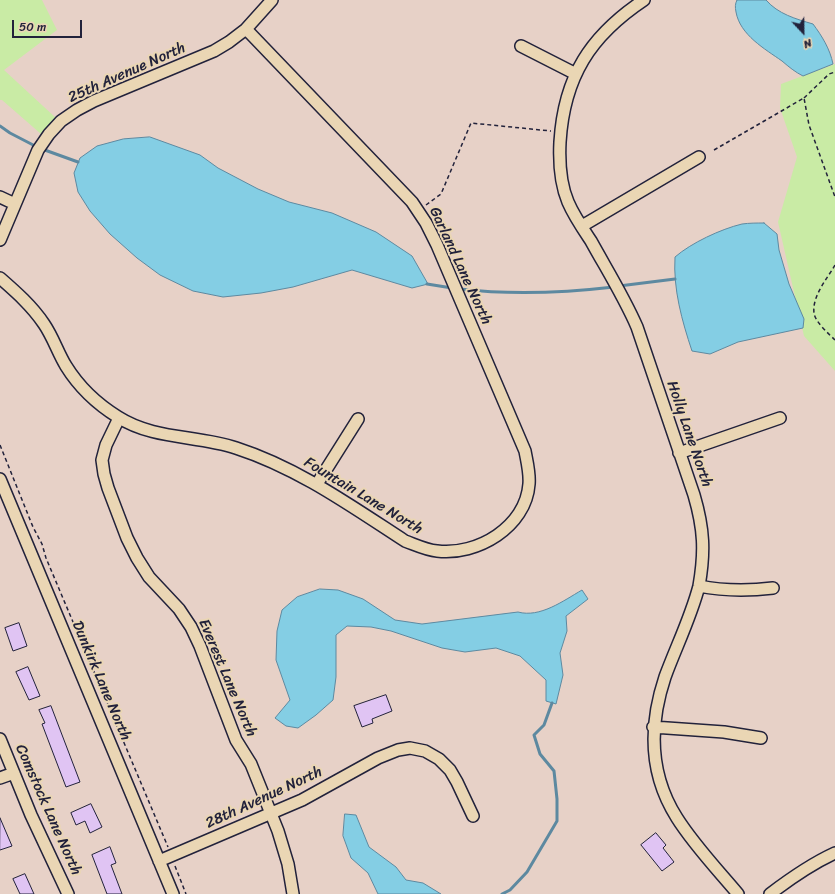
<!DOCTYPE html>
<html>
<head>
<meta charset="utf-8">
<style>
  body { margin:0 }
  #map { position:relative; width:835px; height:894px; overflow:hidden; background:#e7d1c7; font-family:Sriracha,sans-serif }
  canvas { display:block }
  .north { position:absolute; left:783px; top:12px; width:40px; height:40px; -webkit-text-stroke:3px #ead6b4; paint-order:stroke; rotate:158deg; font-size:11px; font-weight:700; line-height:16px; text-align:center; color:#22223b }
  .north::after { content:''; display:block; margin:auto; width:14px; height:18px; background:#22223b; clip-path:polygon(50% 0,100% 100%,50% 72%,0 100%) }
  .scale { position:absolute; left:12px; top:20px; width:70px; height:18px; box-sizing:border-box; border:2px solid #22223b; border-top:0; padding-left:5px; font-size:12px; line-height:14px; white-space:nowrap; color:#22223b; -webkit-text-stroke:3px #ead6b4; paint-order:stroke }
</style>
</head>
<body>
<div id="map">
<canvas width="835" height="894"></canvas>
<div class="north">N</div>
<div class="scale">50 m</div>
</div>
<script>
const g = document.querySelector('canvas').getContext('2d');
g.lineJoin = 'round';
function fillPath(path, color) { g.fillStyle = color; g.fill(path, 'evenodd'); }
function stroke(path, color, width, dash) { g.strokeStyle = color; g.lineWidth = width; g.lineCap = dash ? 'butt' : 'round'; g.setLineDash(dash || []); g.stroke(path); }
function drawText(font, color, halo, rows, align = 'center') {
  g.font = font + ' Sriracha,sans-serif'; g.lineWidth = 4; g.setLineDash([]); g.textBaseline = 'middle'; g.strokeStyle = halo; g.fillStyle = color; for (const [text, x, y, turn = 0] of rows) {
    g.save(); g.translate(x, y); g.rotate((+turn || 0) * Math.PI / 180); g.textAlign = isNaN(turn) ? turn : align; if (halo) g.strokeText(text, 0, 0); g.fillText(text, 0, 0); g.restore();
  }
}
fillPath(new Path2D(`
  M0 0H42L57 30 4 70 56 118 41 134 2 100H0Z
  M835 64V371L804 336 778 222 797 157 780 108 781 84Z`), '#c9eba5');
const water = new Path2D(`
  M737 0H766C778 14 796 19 813 24 822 36 830 49 833 64L803 76C795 72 789 67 782 61 765 49 740 35 736 12 735 7 735 4 737 0Z
  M150 137 200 155 218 168 258 189 289 202 332 213 376 232 412 256 428 284 412 288 352 270 293 287 261 293 223 297 193 291 160 275 137 258 110 234 90 211 78 192 74 173 80 158 97 146 123 139Z
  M764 223 777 234 779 250 789 284 804 319 803 328 738 342 710 354 692 351C682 321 673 289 675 257 691 243 721 229 742 224 749 223 757 223 764 223Z
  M320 589 338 590 363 599 395 620 422 624 518 612C540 618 563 601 582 590L588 599 566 616 567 631 560 653 563 675 556 704 546 701V680L520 656 496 648 465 652 442 648 391 631 371 627 347 626 336 635V677L333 700 316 715 298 728 286 726 275 718 290 700 276 660 277 631 282 610 297 597Z
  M345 814 356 815 369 847 396 867 406 880 423 883 441 894H378L368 873 351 858 343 836Z`);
fillPath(water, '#84cee4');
stroke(water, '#5d89a0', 1);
stroke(new Path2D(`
  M0 126 10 133 37 147
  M42 149 78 162
  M427 284 452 288
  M619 286 675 279
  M460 289C511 295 562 293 614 287
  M502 894 510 890 527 872 557 821V799L554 771 540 754 534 735 544 725 552 703`), '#5d89a0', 3);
const building = new Path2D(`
  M19 623 27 646 13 651 5 628Z
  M28 667 40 696 29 700 16 672Z
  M386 695 392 711 372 719 373 723 362 727 354 706Z
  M51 706 80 782 66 787 42 724 45 723 39 710Z
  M91 804 102 827 90 833 85 821 76 825 71 813Z
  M0 818 12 846 0 850Z
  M656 833 666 845 663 848 674 862 662 871 641 845Z
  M110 847 116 863 111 865 122 894H107L92 855Z
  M25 874 34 894H20L13 879Z`);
fillPath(building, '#e0c4f3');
stroke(building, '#22223b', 1);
const minor = new Path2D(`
  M644 0C590 36 564 77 560 142 559 162 560 183 568 202 574 216 583 229 591 241 607 270 624 297 637 327L694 495C704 529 705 552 699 586 691 617 676 647 665 677 649 725 649 774 677 818 694 845 717 869 738 894
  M521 46 576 74
  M0 197 15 204
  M582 226 699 157
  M0 240 38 150 49 134 61 121 77 110 94 101 214 51 229 42 246 29 272 0
  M0 278C16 292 32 306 44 324 53 337 58 353 66 366 79 387 97 404 118 417 154 440 197 435 236 448 298 468 351 506 405 541 416 545 426 550 437 551 477 556 526 527 529 484 530 473 527 462 525 451L437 245 426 223 412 202 246 29
  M119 418 106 445 102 460 104 474 108 488 127 538 137 558 149 577 179 609 191 627 200 646 236 740 251 764 278 831 288 864 293 894
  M679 453 780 418
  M0 479 173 894
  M317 484 358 419
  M699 586C724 591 748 591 773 588
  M653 727 724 732 761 738
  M0 739 31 815 68 894
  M0 778 14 773
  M159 861 302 800 378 758 398 750 410 748 425 751 439 759 450 770 457 782 473 816
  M770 894C791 878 811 864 835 853`);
stroke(minor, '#22223b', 14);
stroke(new Path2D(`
  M804 98 829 74 835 72
  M714 150 804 98 809 125 835 197
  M426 205 441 194 471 123 551 131
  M835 265C827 279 812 296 814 313 815 322 829 334 835 340
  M0 445 33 527 42 544 46 558 168 847
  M175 866 186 894`), '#22223b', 1.5, [4, 3]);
stroke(minor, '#ead6b4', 11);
drawText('15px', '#22223b', '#ead6b4', [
  ["25th Avenue North",127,73,-24],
  ["Garland Lane North",460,266,65],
  ["Holly Lane North",689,434,71],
  ["Fountain Lane North",363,496,31],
  ["Everest Lane North",227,678,67],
  ["Dunkirk Lane North",101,681,67],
  ["28th Avenue North",264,798,-25],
  ["Comstock Lane North",48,810,66]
]);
</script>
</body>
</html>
